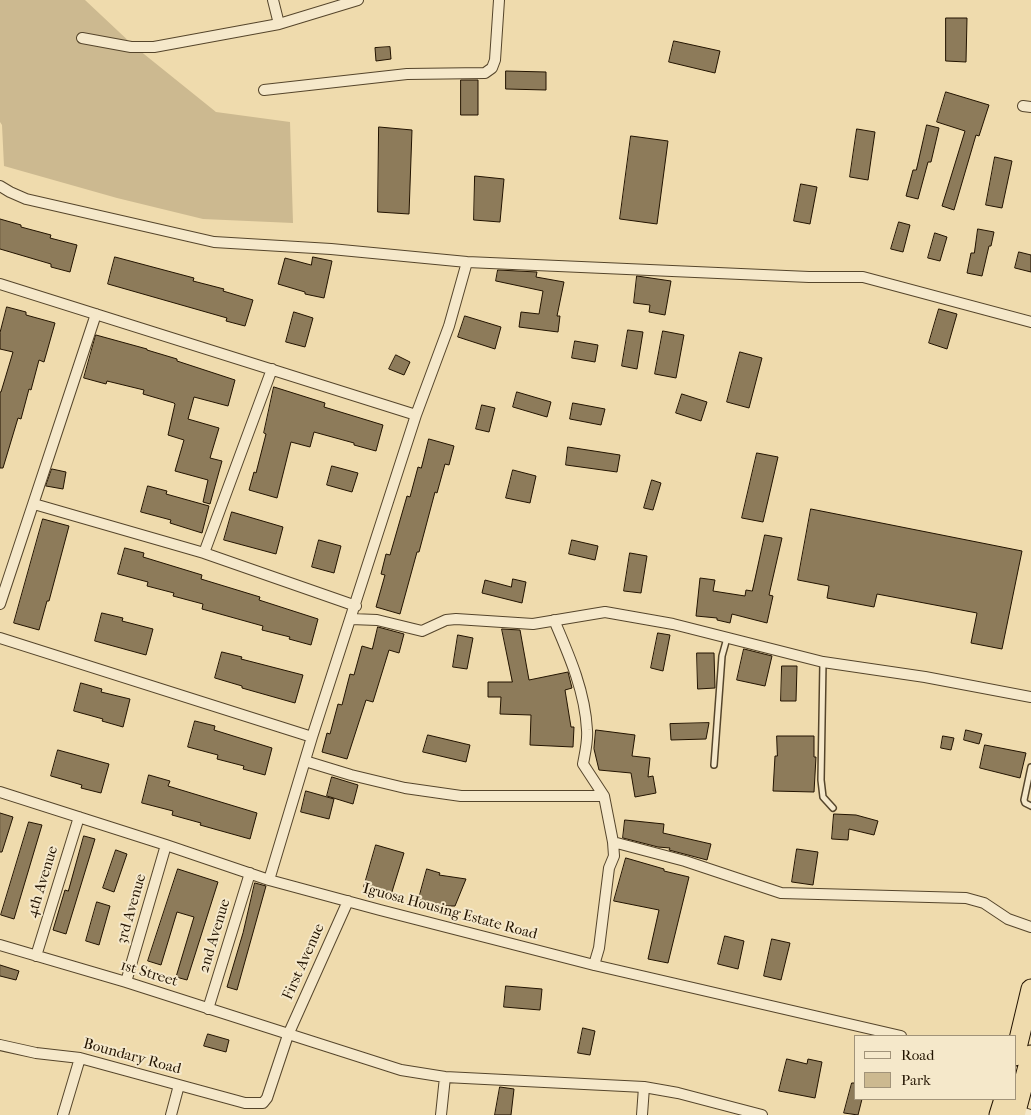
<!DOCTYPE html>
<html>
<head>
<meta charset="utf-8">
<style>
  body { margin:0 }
  #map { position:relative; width:1031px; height:1115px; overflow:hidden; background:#efdbad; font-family:"IM FELL French Canon",serif }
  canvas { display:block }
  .legend { position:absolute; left:854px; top:1035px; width:162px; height:65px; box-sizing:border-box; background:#f5e8ca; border:1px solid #a19379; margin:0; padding:6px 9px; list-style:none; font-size:15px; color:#221300 }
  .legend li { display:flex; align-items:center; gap:10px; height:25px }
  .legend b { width:25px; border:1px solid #a19379 }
</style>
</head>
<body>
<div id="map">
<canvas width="1031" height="1115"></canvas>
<ul class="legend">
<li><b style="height:6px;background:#f5e8ca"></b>Road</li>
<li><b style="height:14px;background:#ccb990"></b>Park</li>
</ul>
</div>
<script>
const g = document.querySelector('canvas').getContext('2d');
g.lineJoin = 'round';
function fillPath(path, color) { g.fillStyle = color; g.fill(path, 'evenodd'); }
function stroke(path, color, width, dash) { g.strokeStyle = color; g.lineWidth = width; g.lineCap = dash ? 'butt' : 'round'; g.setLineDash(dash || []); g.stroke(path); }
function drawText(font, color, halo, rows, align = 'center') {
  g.font = font + ' "IM FELL French Canon",serif'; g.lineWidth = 4; g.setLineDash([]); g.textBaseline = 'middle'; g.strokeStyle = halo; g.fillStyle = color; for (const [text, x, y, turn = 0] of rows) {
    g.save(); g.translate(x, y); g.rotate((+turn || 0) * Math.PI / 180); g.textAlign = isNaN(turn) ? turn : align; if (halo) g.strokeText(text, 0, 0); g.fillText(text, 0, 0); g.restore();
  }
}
fillPath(new Path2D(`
  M0 0H85L134 46 216 112 290 122 293 223 203 219 117 198 4 166 2 125 0 122Z`), '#ccb990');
const building = new Path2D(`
  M946 18H967L966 62 946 61Z
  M674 41 720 51 715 73 669 62Z
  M390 47 391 59 376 61 375 48Z
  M506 71 546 72V90L506 89Z
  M461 80H478V115H461Z
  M946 92 989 105 979 136 976 135 954 210 942 206 965 131 937 122Z
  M927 125 939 128 931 162H928L918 199 906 196 913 170H916Z
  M379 127 412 130 409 214 378 212Z
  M857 129 875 132 868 180 850 177Z
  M631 136 668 141 657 224 620 219Z
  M995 157 1012 161 1002 208 986 205Z
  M475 176 504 179 500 222 474 220Z
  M801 184 817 187 810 224 794 221Z
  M0 219 21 225V227L51 235 50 238 77 245 70 272 51 267V264L0 249Z
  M899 222 910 225 903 252 891 249Z
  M978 229 994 232 991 246H989L982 276 967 273 971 253H974Z
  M935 233 947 237 940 261 928 258Z
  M1019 252 1031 255V272L1015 268Z
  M115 257 194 278 193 281 224 289 223 291 253 300 245 326 226 321 227 318 108 284Z
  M313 257 332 261 324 298 305 294V292L278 284 285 258 311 265Z
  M498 270 537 272 536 277 564 282 557 316H560L558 332 519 327 521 312 539 314 543 291 496 281Z
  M637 276 671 281 665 315 649 312 650 305 634 303Z
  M7 307 26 312V315L55 323 44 362 39 360 31 390 29 389 21 419 18 418 3 468H0V392H1L13 352 0 349V333Z
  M939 309 957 314 947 349 929 343Z
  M294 312 313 318 305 347 286 342Z
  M465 316 501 327 495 349 458 337Z
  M628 330 643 332 637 369 622 366Z
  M663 331 684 335 676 378 655 374Z
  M96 335 147 349V350L177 359V361L235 380 228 406 194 397 188 419 219 428 210 458 222 461 210 504 203 502 208 480 175 471 184 440 168 435 175 404 174 403 143 394 144 390 107 381 106 384 84 378Z
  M575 341 598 345 595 362 572 358Z
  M740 352 762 358 749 408 727 402Z
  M396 355 410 362 404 375 389 369Z
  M274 387 325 403 324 407 383 425 376 451 354 445V443L314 432 310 447 291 442 277 498 249 490 254 472 256 473 266 434 264 433Z
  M517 392 551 402 547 417 513 407Z
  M682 394 707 402 701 421 676 413Z
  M573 403 605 409 601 425 570 419Z
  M482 405 495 408 489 432 476 429Z
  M429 439 454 446 449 465 445 464 437 493 435 492 419 552H417L400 614 376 607 385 575 381 574 386 554 390 555 407 496 410 497 418 467 421 468Z
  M568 447 620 455 617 472 566 465Z
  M757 453 778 457 763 522 742 518Z
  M332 466 358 473 352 492 327 485Z
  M52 469 66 472 63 489 46 486Z
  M513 470 536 476 530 503 506 498Z
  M652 480 661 483 653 510 644 508Z
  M148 486 167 491 166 494 209 506 202 533 170 523 171 520 141 512Z
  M811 509 1022 551 1002 649 971 643 977 613 877 594 874 607 827 598 829 586 798 580Z
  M232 512 283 527 276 554 224 540Z
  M43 519 69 526 49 601H47L39 630 14 623Z
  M765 535 782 538 769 595 773 596 767 623 732 614 730 623 717 620V618L696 616 700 578 715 580 713 591 745 596 746 590 752 591Z
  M319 540 341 546 334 573 312 567Z
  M572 540 598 546 595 560 569 554Z
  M125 548 144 553 143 557 202 575 201 579 260 597 259 600 318 619 311 645 289 639 290 637 262 630 263 626 202 609 203 604 173 596 174 593 147 586 148 582 118 574Z
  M630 553 647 556 641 593 624 591Z
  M513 579 526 582 522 603 482 593 485 580 511 587Z
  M102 613 123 618 122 621 153 629 146 655 95 641Z
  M378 627 404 634 399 653 389 650 373 702 366 700 347 759 322 752 327 733 330 734 338 704 342 705 350 674 354 675 362 646 372 649Z
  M502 629 520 630 529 680 568 672 572 688 565 690 571 727H574L573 747 530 745 531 715 500 714 501 697H488V682H512Z
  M658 633 670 635 663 671 651 668Z
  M458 635 473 638 467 669 453 667Z
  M744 649 772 656 765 686 737 680Z
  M222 652 242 657 241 659 303 675 295 703 242 688V686L215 678Z
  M697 653H714L715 688 698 689Z
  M782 666H797L796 701H781Z
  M81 683 102 689 101 692 130 699 123 727 102 721 103 719 74 711Z
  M195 721 215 726 214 730 272 748 265 775 243 769 244 766 217 759 218 755 188 747Z
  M709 723 706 739 671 740 670 724Z
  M596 730 635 735 632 756 650 758 648 777 653 776 656 793 635 797 631 773 599 770 594 749Z
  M966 730 982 734 979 744 964 740Z
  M428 735 470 745 466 762 423 752Z
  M777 736H814V757H816L814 792 773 791 775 756H777Z
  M943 736 954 738 951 750 941 748Z
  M985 745 1026 753 1020 778 980 768Z
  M58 750 109 764 101 793 81 788 82 785 51 776Z
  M149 775 170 781 168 786 257 813 250 839 200 825 201 823 172 815 173 811 142 803Z
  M332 777 358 785 353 804 327 796Z
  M306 791 334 799 329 819 301 812Z
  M0 813 13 817 2 852H0Z
  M834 814 856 815 878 821 874 835 849 829 848 840 832 839Z
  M625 820 664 824 663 833 711 844 707 860 669 850 670 848 658 847 623 838Z
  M29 822 42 825 14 919 1 915Z
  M84 836 95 839 66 934 53 930 65 890 68 891Z
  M376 845 404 853 391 895 364 887Z
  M797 849 818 852 813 885 792 882Z
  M116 850 127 854 114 892 103 888Z
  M626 858 664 869V871L689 877 668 963 648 959 659 910 614 901Z
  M178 869 218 882 187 980 176 977 194 917 177 912 161 965 148 961Z
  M427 869 440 873 439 875 466 879 455 906H432L418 902Z
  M255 883 266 886 237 990 227 987 243 933Z
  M97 902 110 906 99 945 86 941Z
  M725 936 744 941 738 969 718 964Z
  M772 939 790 943 781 980 764 976Z
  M0 965 19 971 16 980 0 976Z
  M506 986 542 989 540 1010 504 1007Z
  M583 1028 595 1031 590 1055 578 1053Z
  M208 1034 229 1040 226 1052 204 1046Z
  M787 1059 807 1064 808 1059 822 1062 815 1098 779 1091Z
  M852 1083H855V1099H862L858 1115 844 1113Z
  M500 1087 514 1089 511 1115H495Z`);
fillPath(building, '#8d7b5a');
stroke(building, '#221300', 1);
const lane = new Path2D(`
  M823 662 821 780 823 797 833 808
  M714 765 722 656 727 638
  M1031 767 1024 800 1025 803 1031 806`);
const street = new Path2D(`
  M273 0 279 24
  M82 38 131 47H154L279 24 358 0
  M264 90 407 74 485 73 492 68 495 60 499 0
  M1023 106 1031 107
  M0 186 10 192 26 199 214 242 331 249 467 262 809 277H863L1031 322
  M0 284 416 415
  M34 504 204 553 356 606
  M204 553 272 369
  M0 604 96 314
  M351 619 377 620 422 631 446 620 456 619 533 624 605 612 673 624 823 662 925 677 1031 697
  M554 620C569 655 585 691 587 730 588 741 585 753 583 764L604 796 613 842 614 856 609 868 599 948 594 965
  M0 638 312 737
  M305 761 351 775 405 788 461 796H604
  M0 792 166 845 269 880 380 910 594 965 901 1036
  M613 842 685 861 781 893 966 898 984 903 1008 919 1031 927
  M269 880 312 737 416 415 449 326 467 262
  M0 945 126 982 401 1070 445 1077 644 1087 678 1093 762 1115
  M36 956 79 817
  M126 982 166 845
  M208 1009 250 873
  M0 1045 36 1053 80 1058 245 1103H263L267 1098 288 1035 348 901
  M1012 1109 1030 1115
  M63 1115 80 1058
  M171 1115 179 1085
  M441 1115 445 1077
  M642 1115 644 1087`);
const highway = new Path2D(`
  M1015 1056 1031 989
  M999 1115 1004 1099
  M1015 1115 1031 1055`);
stroke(lane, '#55452b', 8);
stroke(street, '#55452b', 12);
stroke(highway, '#221300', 21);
stroke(lane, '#f5e8ca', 5);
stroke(street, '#f5e8ca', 10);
stroke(highway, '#efdbad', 19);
drawText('15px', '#221300', '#f5e8ca', [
  ["4th Avenue",43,882,-73],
  ["3rd Avenue",132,909,-74],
  ["Iguosa Housing Estate Road",450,912,15],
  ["2nd Avenue",215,936,-73],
  ["First Avenue",304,962,-66],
  ["1st Street",149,974,17],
  ["Boundary Road",132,1057,15]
]);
</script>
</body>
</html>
